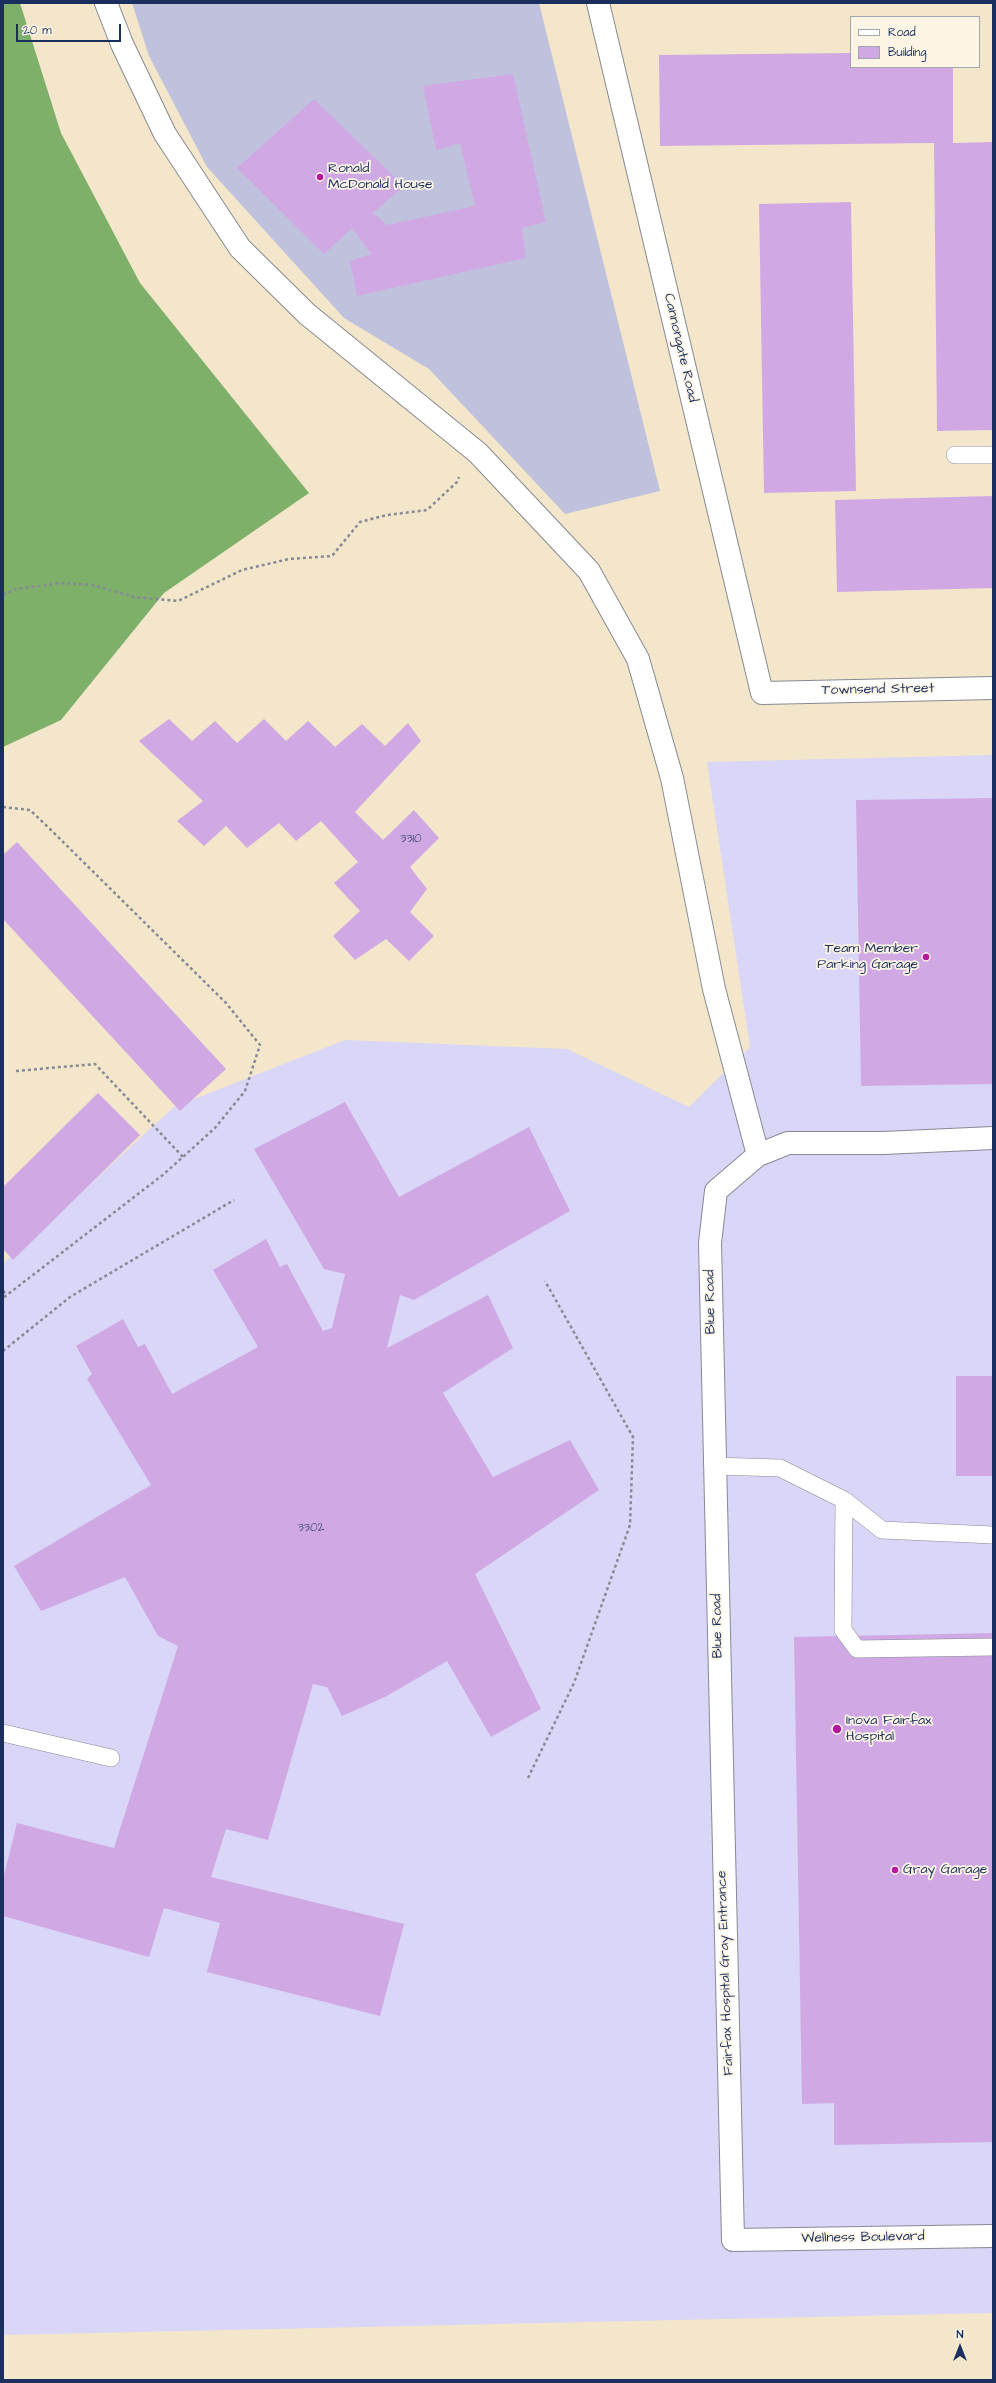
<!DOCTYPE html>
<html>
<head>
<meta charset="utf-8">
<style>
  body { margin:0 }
  #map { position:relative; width:996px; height:2383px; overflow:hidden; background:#f3e6ca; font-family:"Architects Daughter",sans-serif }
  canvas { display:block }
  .frame { position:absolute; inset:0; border:4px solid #1b2f5e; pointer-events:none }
  .legend { position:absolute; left:850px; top:16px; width:130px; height:52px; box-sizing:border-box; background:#fcf5e5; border:1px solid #a2a6af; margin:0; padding:5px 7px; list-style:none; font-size:12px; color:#1b2f5e }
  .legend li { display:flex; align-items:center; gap:8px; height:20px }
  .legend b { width:20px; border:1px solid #a2a6af }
  .north { position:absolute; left:940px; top:2327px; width:40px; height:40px; -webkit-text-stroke:3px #fcf5e5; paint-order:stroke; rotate:0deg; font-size:11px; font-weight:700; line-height:16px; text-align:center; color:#1b2f5e }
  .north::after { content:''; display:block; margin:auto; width:14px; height:18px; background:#1b2f5e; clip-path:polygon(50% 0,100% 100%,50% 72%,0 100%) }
  .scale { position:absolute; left:16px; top:24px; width:105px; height:18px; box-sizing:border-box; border:2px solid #1b2f5e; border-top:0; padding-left:5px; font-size:12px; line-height:14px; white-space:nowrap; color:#1b2f5e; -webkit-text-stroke:3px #fcf5e5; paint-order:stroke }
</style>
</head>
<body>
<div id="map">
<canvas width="996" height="2383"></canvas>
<div class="frame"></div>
<ul class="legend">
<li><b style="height:5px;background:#fff"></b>Road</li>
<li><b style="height:11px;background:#d0a9e4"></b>Building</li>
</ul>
<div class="north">N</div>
<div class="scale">20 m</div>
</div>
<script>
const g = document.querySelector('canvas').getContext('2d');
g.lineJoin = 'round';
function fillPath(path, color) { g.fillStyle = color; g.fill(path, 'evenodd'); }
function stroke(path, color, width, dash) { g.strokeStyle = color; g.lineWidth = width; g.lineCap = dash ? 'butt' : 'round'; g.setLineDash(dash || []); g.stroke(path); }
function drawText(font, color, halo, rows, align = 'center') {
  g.font = font + ' "Architects Daughter",sans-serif'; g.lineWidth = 3.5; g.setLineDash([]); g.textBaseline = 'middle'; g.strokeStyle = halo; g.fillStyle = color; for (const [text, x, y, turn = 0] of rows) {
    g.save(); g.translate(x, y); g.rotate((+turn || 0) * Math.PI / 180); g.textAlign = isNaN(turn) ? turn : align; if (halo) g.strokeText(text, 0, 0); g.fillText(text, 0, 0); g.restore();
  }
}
fillPath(new Path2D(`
  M993 755V2313L3 2335V1264L174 1107 345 1040 567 1049 689 1107 750 1047 707 762Z`), '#d9d6f7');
fillPath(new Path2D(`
  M132 3H539L660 491 565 514 429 369 344 318 207 167 149 56Z`), '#c0c2dd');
fillPath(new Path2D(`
  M3 3H20L61 133 140 283 309 493 164 593 61 720 3 747Z`), '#7fb069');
fillPath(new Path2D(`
  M851 53V67H953V143L993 142V430L937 431 934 143 660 146 659 55Z
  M513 74 546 222 522 228 526 258 357 296 350 261 371 254 352 228 324 254 237 168 314 99 404 186 373 213 387 225 475 206 460 143 436 150 423 86Z
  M851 202 856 491 764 493 759 204Z
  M993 496V588L837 592 835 500Z
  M169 719 192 741 215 721 237 743 264 719 286 741 308 721 335 747 362 724 385 746 408 723 421 741 355 812 383 840 414 810 439 838 410 867 427 889 410 912 434 936 409 961 386 939 355 960 333 936 360 911 334 883 358 862 321 821 296 841 279 823 247 848 226 826 204 846 177 821 203 801 139 741Z
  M993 798V1084L861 1086 856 800Z
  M17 842 226 1069 180 1111 3 919V855Z
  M98 1093 140 1135 13 1260 3 1249V1187Z
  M345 1102 399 1197 529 1127 570 1211 414 1300 400 1295 387 1348 488 1295 513 1348 443 1393 493 1477 570 1440 599 1490 475 1574 541 1709 491 1737 447 1661 385 1697 342 1716 327 1687 313 1684 268 1840 226 1829 211 1877 404 1924 380 2016 207 1972 220 1923 164 1908 149 1957 3 1916V1879L17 1823 114 1848 178 1646 158 1636 125 1577 41 1611 14 1566 151 1485 87 1379 92 1374 76 1346 123 1319 138 1347 145 1344 172 1394 258 1347 213 1270 266 1239 280 1267 287 1264 323 1331 332 1328 345 1274 324 1269 254 1149Z
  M956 1376H993V1476H956Z
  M993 1633V2142L834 2145V2103L802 2104 794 1637Z`), '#d0a9e4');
const service = new Path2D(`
  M955 455H993
  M714 1466 780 1468 844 1500 882 1530 993 1535
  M844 1500 843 1630 857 1649 993 1647
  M3 1733 111 1758`);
const minor = new Path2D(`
  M106 3 122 44 165 134 240 248 307 314 478 453 589 571 638 659 672 778 714 989 758 1155
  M598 3 762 693 993 688
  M993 1138 883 1143H788L758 1155 716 1191 710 1243 733 2240 993 2236`);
stroke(service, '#878a94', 18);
stroke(minor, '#878a94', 24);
stroke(new Path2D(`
  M3 595 16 589 61 583 93 585 134 597 178 601 242 570 289 559 332 556 360 522 387 515 427 510 457 482 459 477
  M3 807 30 810 50 829 226 1003 260 1045 245 1091 215 1128 164 1174 3 1298
  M16 1071 95 1064 183 1157
  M3 1291 7 1295
  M3 1351 70 1297 234 1200
  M528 1778 574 1683 630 1525 633 1437 545 1281`), '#878a94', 2.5, [3, 3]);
stroke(service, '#fff', 17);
stroke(minor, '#fff', 22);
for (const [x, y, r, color] of [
  [320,177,4,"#b5179e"],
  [926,957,4,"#b5179e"],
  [837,1729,5,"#b5179e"],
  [895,1870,4,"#b5179e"]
]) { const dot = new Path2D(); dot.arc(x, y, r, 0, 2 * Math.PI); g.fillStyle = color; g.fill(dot); stroke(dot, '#fcf5e5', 1.5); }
drawText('12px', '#484e80', null, [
  ["3310",411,839],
  ["3302",311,1528]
]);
drawText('14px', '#1b2f5e', '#fcf5e5', [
  ["Ronald",328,169],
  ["McDonald House",328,185],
  ["Team Member",918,949,"right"],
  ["Parking Garage",918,965,"right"],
  ["Inova Fairfax",846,1721],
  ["Hospital",846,1737],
  ["Gray Garage",903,1870]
], 'left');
drawText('14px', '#1b2f5e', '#fcf5e5', [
  ["Cannongate Road",680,348,77],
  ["Townsend Street",878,690,-1],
  ["Blue Road",711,1302,-91],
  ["Blue Road",718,1626,-91],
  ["Fairfax Hospital Gray Entrance",726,1973,-92],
  ["Wellness Boulevard",863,2238,-1]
]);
</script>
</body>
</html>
